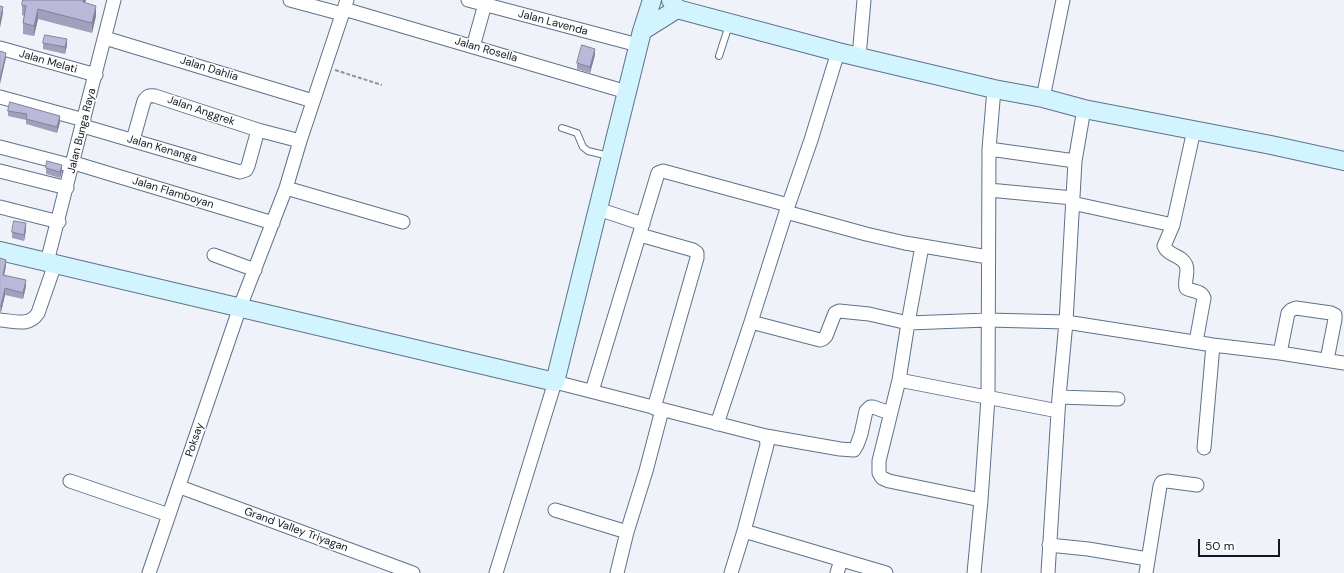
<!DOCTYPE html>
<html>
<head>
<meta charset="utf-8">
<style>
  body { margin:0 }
  #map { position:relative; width:1344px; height:573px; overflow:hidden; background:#eff3f9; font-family:"DM Sans",sans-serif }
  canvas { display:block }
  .scale { position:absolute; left:1198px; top:539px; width:82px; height:18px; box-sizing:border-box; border:2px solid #101822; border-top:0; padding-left:5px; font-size:12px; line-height:14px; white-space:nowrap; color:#101822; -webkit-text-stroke:3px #fff; paint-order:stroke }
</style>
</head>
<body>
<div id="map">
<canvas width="1344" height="573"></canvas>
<div class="scale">50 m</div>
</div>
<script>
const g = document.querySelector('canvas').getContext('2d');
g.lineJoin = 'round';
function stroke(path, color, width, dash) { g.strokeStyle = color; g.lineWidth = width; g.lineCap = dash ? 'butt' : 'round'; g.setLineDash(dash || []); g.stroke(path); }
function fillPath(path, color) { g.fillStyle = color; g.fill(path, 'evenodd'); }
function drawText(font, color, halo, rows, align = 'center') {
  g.font = font + ' "DM Sans",sans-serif'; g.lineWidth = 3; g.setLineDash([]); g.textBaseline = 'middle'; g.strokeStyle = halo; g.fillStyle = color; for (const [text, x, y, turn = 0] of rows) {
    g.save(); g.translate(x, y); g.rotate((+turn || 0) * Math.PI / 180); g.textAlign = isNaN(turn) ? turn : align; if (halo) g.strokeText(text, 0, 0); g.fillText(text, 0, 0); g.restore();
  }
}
const lane = new Path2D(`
  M719 56 729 25
  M562 128 577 133 583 147 588 151 609 156`);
const street = new Path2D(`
  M290 0 342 14
  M468 0 638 45
  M344 9 627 92
  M105 38 313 101
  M473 47 485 4
  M0 48 96 75
  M859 57 864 0
  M0 97 84 120
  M1043 98 1063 0
  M83 126 240 172 246 170 248 166 258 130
  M1194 130 1173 225 1164 246C1168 256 1182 255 1186 265 1189 272 1184 280 1186 288 1192 292 1201 290 1204 298L1196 342
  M133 140 144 101C147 96 149 95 155 96L258 130 300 141
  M0 147 73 166
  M989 149 1075 161
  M74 163 273 223
  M0 171 67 188
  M286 188 403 222
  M989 190 1073 198
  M1072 203 1173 225
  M0 207 59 222
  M598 209 643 224
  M786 212 866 234 905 243 988 257
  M640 235 693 250 697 253V258L654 408
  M922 246 908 323 899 380 879 461V473L882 478 889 481 981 500
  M214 255 255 270
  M47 262 114 0
  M0 320C15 321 29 327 38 313L55 264
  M751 322 820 340 823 339 826 336 835 313 839 311 869 314 908 323 988 320 1066 322 1213 345 1280 353 1344 363
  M1280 353 1288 313 1291 310 1296 308 1331 313 1335 315V319L1327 360
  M899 380 1058 411
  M592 391 658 173 663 171 788 205
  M1059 397 1118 399
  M717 424 751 322 786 212 811 140 838 52
  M766 436 840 449 854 450 857 445 861 434 866 411 870 407H873L890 413
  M1204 448 1213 345
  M70 481 169 515
  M180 487 413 573
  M555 510 627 532
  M744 531 886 573
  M1049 545 1088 549 1148 559
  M149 573 240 307 286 188 300 141 347 0
  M496 573 555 382 766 436 767 445 744 531 731 573
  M617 573 627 532 646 471 662 410
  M837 573 841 560
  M974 573 981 500 988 398 989 149 994 89
  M1048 573 1059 397 1066 322 1075 161 1084 109
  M1146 573 1160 486 1162 482 1167 481 1197 485`);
const secondary = new Path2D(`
  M671 0 677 9 838 52 994 89 1043 98 1084 109 1271 145 1344 161
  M642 31 677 9
  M0 251 555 382 642 31 652 0`);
stroke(lane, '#5e728a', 8);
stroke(street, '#5e728a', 15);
stroke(secondary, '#5e728a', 20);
stroke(new Path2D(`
  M335 70 382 85`), '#8f949c', 2, [4, 2]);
stroke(lane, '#fff', 6);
stroke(street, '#fff', 13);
stroke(secondary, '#d1f4fe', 18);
fillPath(new Path2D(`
  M85 3 96 16 92 33 38 19 34 36 23 34V23L24 16 22 15V5Z
  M43 43 67 45 65 54 43 49Z
  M595 55 590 73 577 69V63Z
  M10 102 60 122 57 133 26 124V120L8 116V111Z
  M46 168 62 171 60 178 46 174Z
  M26 230 24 241 12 238V232Z
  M0 258 6 266 4 275 26 286 23 299 5 295 1 312H0Z`), '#a19fbb');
fillPath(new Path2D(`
  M83 0H86L83 13Z
  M96 6V16L92 33V23Z
  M3 7V13L0 28V22Z
  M38 9V19L34 36V26Z
  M67 39V45L65 54V47Z
  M595 49V55L590 73V67Z
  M6 53V58L0 84V79Z
  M60 116V122L57 133V127Z
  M62 165V171L60 178V172Z
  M26 223V230L24 241V235Z
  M6 260V266L3 281V275Z
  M26 280V286L23 299V293Z
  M5 288V295L1 312V306Z`), '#838298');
const building = new Path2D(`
  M23 0H83V2L96 6 92 23 38 9 34 26 23 23 26 6 22 5Z
  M0 6 3 7 0 22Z
  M45 35 67 39 65 47 43 43Z
  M582 45 595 49 590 67 577 63Z
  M0 51 6 53 0 79Z
  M10 102 60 116 57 127 26 119 27 114 8 111Z
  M47 161 62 165 60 172 46 168Z
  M14 221 26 223 24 235 12 232Z
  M0 258 6 260 3 275 26 280 23 293 5 288 1 306H0Z`);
fillPath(building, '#bbb9d9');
stroke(building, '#838298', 1);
drawText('11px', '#101822', '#fff', [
  ["Jalan Lavenda",553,23,15],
  ["Jalan Rosella",486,50,16],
  ["Jalan Melati",48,62,16],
  ["Jalan Dahlia",209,69,17],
  ["Jalan Anggrek",201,111,19],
  ["Jalan Bunga Raya",82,131,-76],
  ["Jalan Kenanga",162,149,16],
  ["Jalan Flamboyan",173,193,17],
  ["Poksay",195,440,-71],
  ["Grand Valley Triyagan",296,530,20]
]);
</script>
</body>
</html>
